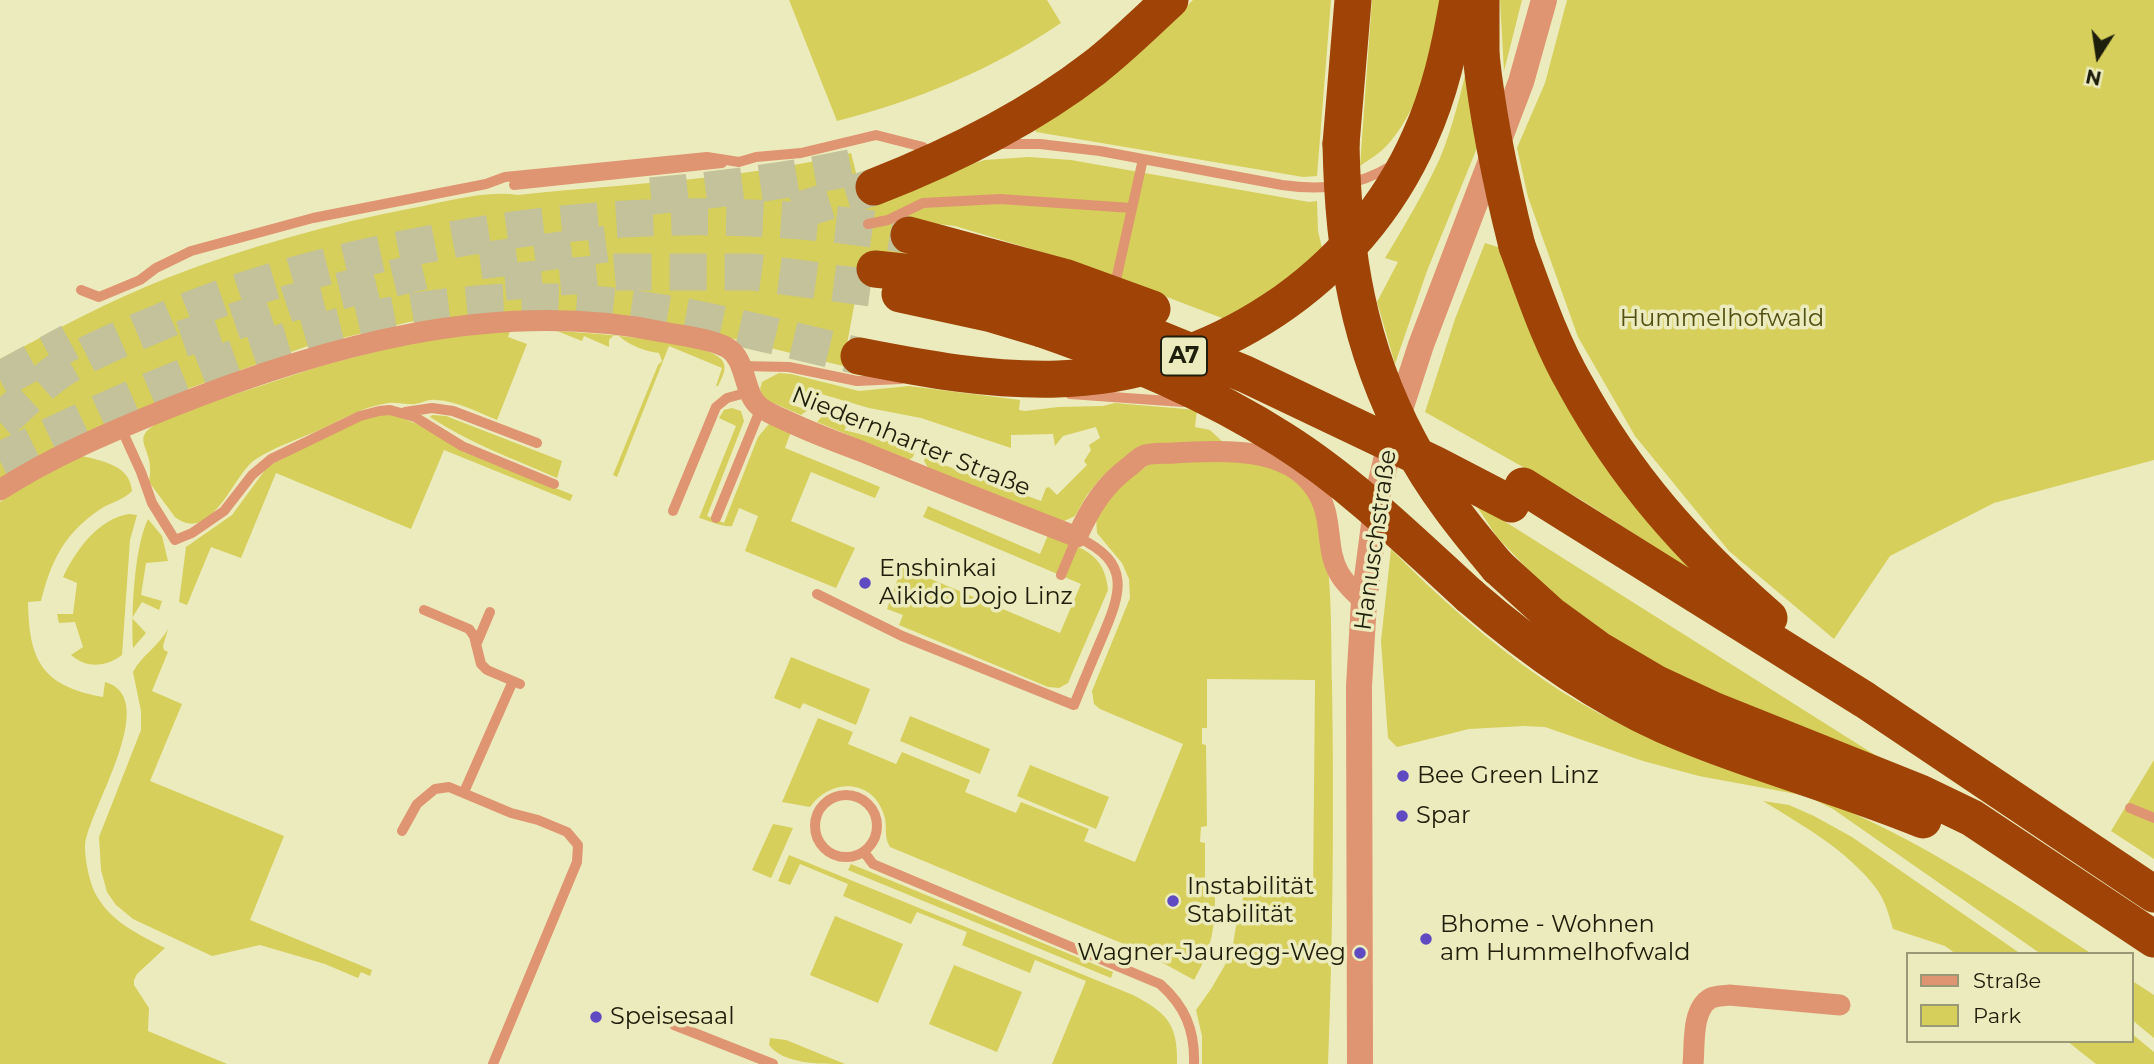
<!DOCTYPE html>
<html>
<head>
<meta charset="utf-8">
<style>
  body { margin:0 }
  #map { position:relative; width:2154px; height:1064px; overflow:hidden; background:#ecebbd; font-family:Montserrat,sans-serif }
  canvas { display:block }
  .legend { position:absolute; left:1906px; top:952px; width:228px; height:91px; box-sizing:border-box; background:#ecebbd; border:2px solid #9a9976; margin:0; padding:9px 12px; list-style:none; font-size:21px; color:#1e1e0c }
  .legend li { display:flex; align-items:center; gap:14px; height:35px }
  .legend b { width:35px; border:2px solid #9a9976 }
  .north { position:absolute; left:2063px; top:21px; width:70px; height:70px; -webkit-text-stroke:5px #ecebbd; paint-order:stroke; rotate:192deg; font-size:19px; font-weight:700; line-height:28px; text-align:center; color:#1e1e0c }
  .north::after { content:''; display:block; margin:auto; width:24px; height:32px; background:#1e1e0c; clip-path:polygon(50% 0,100% 100%,50% 72%,0 100%) }
</style>
</head>
<body>
<div id="map">
<canvas width="2154" height="1064"></canvas>
<ul class="legend">
<li><b style="height:9px;background:#df9571"></b>Straße</li>
<li><b style="height:19px;background:#d6cf5b"></b>Park</li>
</ul>
<div class="north">N</div>
</div>
<script>
const g = document.querySelector('canvas').getContext('2d');
g.lineJoin = 'round';
function fillPath(path, color) { g.fillStyle = color; g.fill(path, 'evenodd'); }
function stroke(path, color, width, dash) { g.strokeStyle = color; g.lineWidth = width; g.lineCap = dash ? 'butt' : 'round'; g.setLineDash(dash || []); g.stroke(path); }
function drawText(font, color, halo, rows, align = 'center') {
  g.font = font + ' Montserrat,sans-serif'; g.lineWidth = 7; g.setLineDash([]); g.textBaseline = 'middle'; g.strokeStyle = halo; g.fillStyle = color; for (const [text, x, y, turn = 0] of rows) {
    g.save(); g.translate(x, y); g.rotate((+turn || 0) * Math.PI / 180); g.textAlign = isNaN(turn) ? turn : align; if (halo) g.strokeText(text, 0, 0); g.fillText(text, 0, 0); g.restore();
  }
}
fillPath(new Path2D(`
  M789 0H1047L1061 23C992 70 918 100 837 121Z
  M1193 0H1331L1317 176 1303 177 1036 132 1034 125 1177 16Z
  M1372 0H1442C1431 50 1424 102 1390 142 1382 152 1370 159 1360 166Z
  M1500 0H1522L1504 71Z
  M1567 0H2154V460L1994 503 1890 556 1834 639 1729 551 1635 436 1578 337 1528 197 1517 148 1545 83Z
  M1469 59 1479 143 1427 271 1395 364 1377 302 1398 262 1385 258C1405 225 1424 193 1440 158 1453 127 1461 92 1469 59Z
  M851 153 865 208 952 170 985 160 1029 157 1071 160 1309 202 1317 201 1318 231 1322 248 1302 269 1227 320 1078 263 955 226 914 221 933 258 863 257 843 366 726 337 464 316 409 322 305 347 176 393 54 449 0 479V359C55 330 109 301 167 278 246 247 330 224 413 208 446 202 484 190 518 195 629 183 742 180 851 153Z
  M1485 243 1504 249 1729 595 1580 499 1425 412 1455 319Z
  M510 331 508 337 527 344 497 420C478 412 457 401 436 400 428 399 423 403 415 404 407 405 397 402 389 403 365 406 345 418 324 428 301 438 277 446 256 459 234 472 212 546 175 517L149 482C158 441 116 440 178 413L324 365 420 340Z
  M557 331C585 333 708 340 722 360 728 369 722 377 718 386H716L722 368 669 346 617 477 613 475 658 365 662 361 659 353C647 352 628 345 619 336H613L609 340V347L584 336 582 341Z
  M779 373 791 374 859 391 909 386 1020 400 1019 410 1025 411 1058 407 1103 406 1115 403 1197 410 1195 427 1210 430 1226 445 1136 450 1100 479 1087 495 1075 516 1062 522 929 469 924 461 928 445 932 447 928 459 1041 501 1046 488 1049 487 1057 495 1087 465 1084 461 1091 450 1089 445 1100 438 1096 427 1063 436 1055 446 1053 434 1011 435V448L921 418 869 408 818 393 808 395 798 393 795 406 808 410 801 415 764 399 760 389 762 382Z
  M732 408 741 411 744 421 707 516 724 523 758 437 769 424 792 429 785 448 880 487 875 498 811 472 791 521 855 548 836 588 745 551 758 516 739 508 732 526C725 528 707 520 699 518L736 426 719 418 724 410Z
  M392 414 427 428 464 452 573 495 570 501 444 450 411 529 276 473 241 558 211 547 187 605 179 602 186 547 232 515 268 466 368 416Z
  M824 414 853 419 844 430 906 446 914 438 919 439 913 457 909 460 817 422Z
  M432 415 446 416 562 461 557 478C514 459 469 443 430 417Z
  M82 456C102 461 130 465 132 491 124 500 109 503 99 510 64 534 51 561 41 601L28 602C29 661 42 686 103 697L105 682C163 698 87 812 85 846 85 861 90 886 98 898 113 923 140 935 165 948L137 974 134 980V985L149 1008 148 1031 227 1064H0V502L34 480Z
  M1250 461C1271 468 1295 474 1309 494 1334 528 1331 638 1332 682 1334 809 1333 937 1328 1064H1202V1036L1196 1010 1211 989 1225 965 1233 944 1237 920H1241L1243 895 1313 897 1315 680 1207 679V728H1202V744L1206 745 1207 826 1201 827 1200 842 1205 843V894L1215 895C1215 930 1211 950 1194 980L1143 952 890 847C883 836 888 826 884 815 873 778 830 778 810 807L782 802 818 718 853 732 848 744 896 764 902 752 970 780 965 792 1016 813 1021 802 1089 829 1084 841 1135 862 1183 744 1100 709 1094 704 1092 691 1130 598 1129 579 1122 563 1097 533 1096 516 1102 504 1134 474 1153 462Z
  M1474 502 1883 760 1723 696 1646 659 1558 601 1497 537Z
  M928 506 1040 554 1048 535C1079 547 1105 552 1108 590L1068 683 1059 688 1048 687 899 625 903 615 887 609 902 567 1060 633 1081 584 923 517Z
  M129 514 137 515 130 540 122 655C106 667 87 669 71 655L83 647 75 622 59 623 57 614H73L77 583 63 577C76 550 98 519 129 514Z
  M148 519 162 536 168 561 146 563 141 595 162 601 159 610 142 602 132 618 146 633 133 648C131 615 134 548 148 519Z
  M1391 549C1438 597 1489 642 1544 680 1590 712 1644 736 1695 757 1748 780 1807 791 1859 816 1941 854 2016 904 2092 954H2041L1833 809 1807 796 1699 776 1643 761 1545 727 1524 726 1469 729 1397 747 1388 738 1381 641Z
  M168 629 163 646 164 650 168 652 152 691 182 704 150 781 284 836 250 920 372 970 370 976 361 972 358 978 325 964 260 945 212 956 133 919 116 905 107 892 101 870 99 837 141 730V711L133 672C141 656 158 647 168 629Z
  M791 657 870 689 856 725 803 703 800 709 774 698Z
  M910 716 990 749 980 774 900 741Z
  M2154 760V859L2111 831Z
  M1030 765 1109 797 1096 829 1017 796Z
  M1763 801 1789 805 1814 816 1852 837 2021 954H1956L1945 946 1893 929C1889 915 1885 900 1876 888 1847 850 1802 825 1763 801Z
  M773 824 793 828 771 878 752 870Z
  M789 855 1133 995C1167 1013 1178 1024 1177 1064H1052L1086 981 1035 960 1030 973 962 945 967 932 917 912 911 924 843 896 848 884 800 864 790 885 778 881Z
  M851 864 1113 972 1111 978 848 870Z
  M835 916 903 944 878 1003 810 975Z
  M954 965 1022 992 997 1052 929 1024Z
  M2131 980 2154 995V1038L2131 1019Z
  M2131 1033 2154 1052V1064H2096L2067 1041H2131Z
  M770 1038 786 1040 845 1064C819 1064 783 1064 769 1045Z`), '#d6cf5b');
stroke(new Path2D(`
  M651 196C724 189 797 180 868 164
  M794 212 874 187
  M480 261 606 244
  M505 282 617 272H753L871 288
  M182 339 290 303 423 271
  M0 380 70 342
  M0 422C20 405 39 384 60 370 87 352 130 335 161 322 239 288 320 266 404 249 571 214 741 205 909 235
  M0 461C174 374 358 296 556 302 659 305 759 333 859 356`), '#c3c29a', 37, [37, 18]);
stroke(new Path2D(`
  M998 144H1040L1100 151 1282 185C1324 191 1356 187 1393 165
  M514 185 722 163
  M868 224 888 220 923 203 1000 199 1132 208
  M1114 289 1143 159
  M81 290 99 297 140 280 156 268 191 251 313 218 486 184 505 177 707 157 739 162 756 157 801 153 876 135 923 147
  M741 366 789 367 857 381 901 379
  M1070 394 1183 402
  M405 412 432 408 453 411 537 443
  M121 428 141 472 152 503 175 540 192 533 224 511 252 475 271 459 360 416 379 411 390 410 415 417 462 446 554 484
  M673 511 716 407 727 398 749 392
  M716 518 761 408
  M817 594 902 636 1074 705C1083 683 1092 661 1101 640 1121 593 1133 563 1077 537L1061 575
  M424 610 469 629 474 636 481 664 487 670 513 681
  M476 645 490 612
  M464 792 513 681 520 684
  M815 826a31 31 0 1 1 62 0a31 31 0 1 1-62 0Z
  M2130 808 2154 818
  M402 831 417 804 435 789 449 787 511 813 538 820 567 832 578 845 577 862 493 1064
  M864 852 873 864 1160 984C1185 1006 1195 1030 1194 1064
  M674 1025 773 1064`), '#df9571', 10);
stroke(new Path2D(`
  M0 490C51 457 108 433 164 410 321 347 494 297 663 332 683 336 708 338 726 347 748 359 742 393 760 407 768 413 778 417 787 421 812 433 837 442 863 452 934 481 1005 509 1077 537 1090 508 1104 485 1130 466 1134 463 1138 458 1143 456 1151 452 1165 454 1174 453 1219 451 1284 445 1314 487 1335 516 1324 547 1339 573 1345 584 1355 593 1364 601
  M1693 1064C1695 1045 1691 1009 1711 998 1716 996 1723 996 1729 995L1840 1005`), '#df9571', 21);
stroke(new Path2D(`
  M1360 1064 1359 686 1364 601 1378 494 1393 431 1421 345 1521 82 1544 0`), '#df9571', 26);
stroke(new Path2D(`
  M1481 0V55
  M1341 144 1353 0
  M874 187C951 157 1028 119 1094 68 1121 47 1145 23 1170 0
  M909 235 1064 277 1152 309
  M1517 246C1534 292 1550 341 1575 384 1627 479 1688 547 1769 618
  M875 269 932 275 995 286 1105 317
  M900 294 992 314 1042 329
  M859 356C925 369 990 381 1058 379 1212 375 1358 279 1420 137 1440 93 1450 47 1458 0
  M1523 486 1865 700 2154 894
  M1498 567 1551 615 1599 650 1655 683 1715 711 1920 793 1972 818 2154 939
  M1470 596C1529 647 1592 693 1664 725 1748 762 1838 785 1923 820`), '#9f4307', 37);
stroke(new Path2D(`
  M1481 55C1488 121 1501 182 1517 246
  M1341 144C1343 252 1358 346 1409 442 1433 488 1465 528 1498 567
  M1105 317 1245 374 1434 464 1511 504
  M1042 329C1125 358 1208 392 1283 440 1351 483 1410 541 1470 596`), '#9f4307', 37);
for (const [x, y, r, color] of [
  [865,583,7,"#5f4ac2"],
  [1403,776,7,"#5f4ac2"],
  [1402,816,7,"#5f4ac2"],
  [1173,901,7,"#5f4ac2"],
  [1426,939,7,"#5f4ac2"],
  [1360,953,7,"#5f4ac2"],
  [596,1017,7,"#5f4ac2"]
]) { const dot = new Path2D(); dot.arc(x, y, r, 0, 2 * Math.PI); g.fillStyle = color; g.fill(dot); stroke(dot, '#ecebbd', 2.5); }
for (const [x, y, w] of [
  [1184,356,46]
]) { const box = new Path2D(); box.roundRect(x - w / 2, y - 19.5, w, 39, 5); g.fillStyle = '#ecebbd'; g.fill(box); stroke(box, '#1e1e0c', 2); }
drawText('bold 23px', '#1e1e0c', null, [
  ["A7",1184,356]
]);
drawText('24px', '#545013', '#ecebbd', [
  ["Hummelhofwald",1722,319]
]);
drawText('24px', '#1e1e0c', '#ecebbd', [
  ["Niedernharter Straße",911,442,22],
  ["Hanuschstraße",1376,540,-82]
]);
drawText('24px', '#1e1e0c', '#ecebbd', [
  ["Enshinkai",879,569],
  ["Aikido Dojo Linz",879,597],
  ["Bee Green Linz",1417,776],
  ["Spar",1416,816],
  ["Instabilität",1187,887],
  ["Stabilität",1187,915],
  ["Bhome - Wohnen",1440,925],
  ["am Hummelhofwald",1440,953],
  ["Wagner-Jauregg-Weg",1346,953,"right"],
  ["Speisesaal",610,1017]
], 'left');
</script>
</body>
</html>
